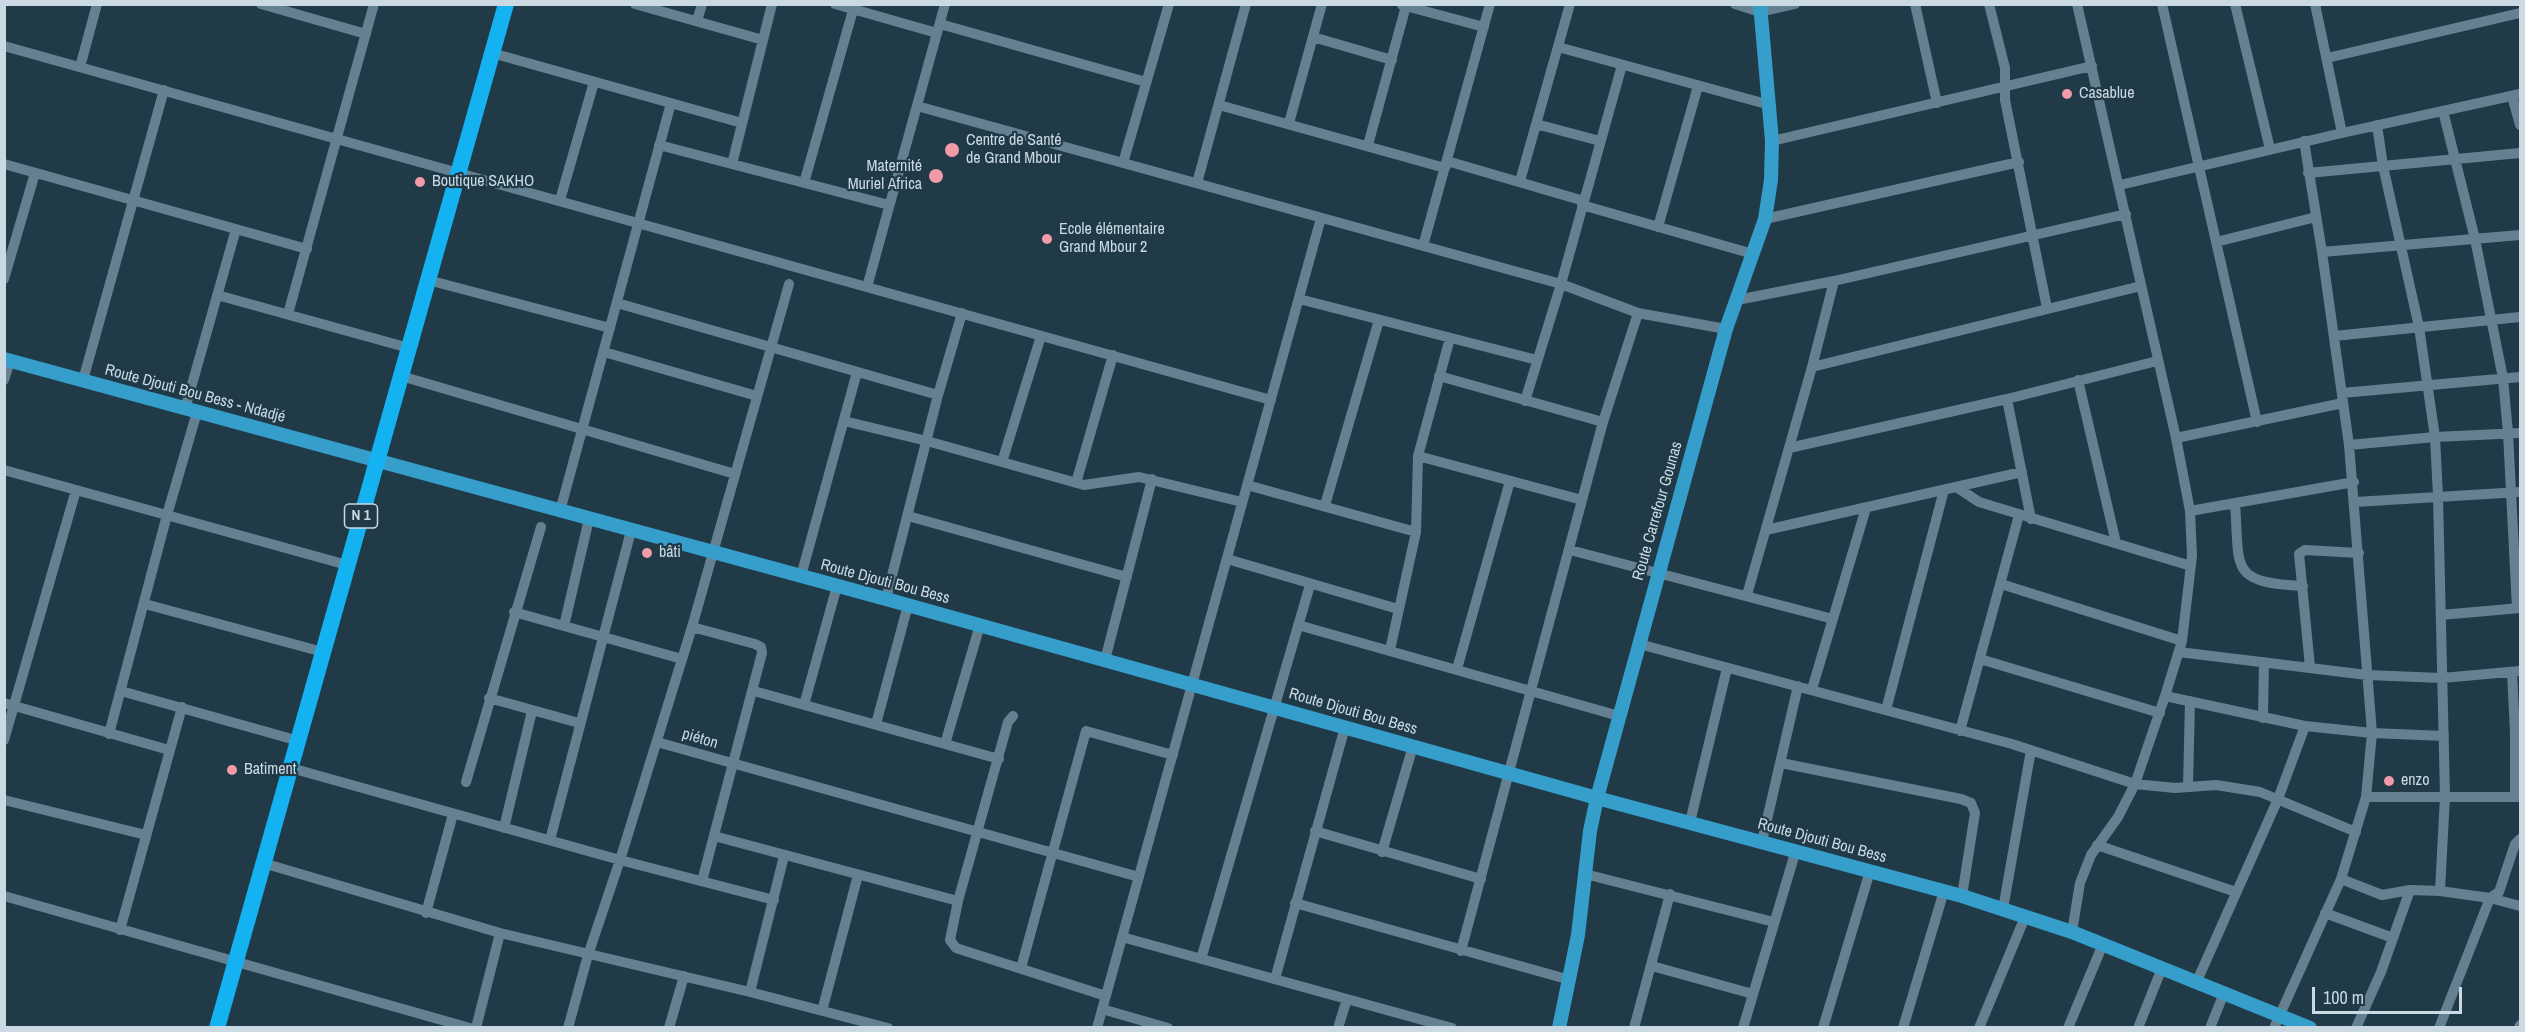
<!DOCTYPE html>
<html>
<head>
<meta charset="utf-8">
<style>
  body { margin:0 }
  #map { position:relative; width:2525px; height:1032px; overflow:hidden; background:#203a48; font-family:"Archivo Narrow",sans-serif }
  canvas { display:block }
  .frame { position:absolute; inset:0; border:6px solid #cad9e2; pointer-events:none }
  .scale { position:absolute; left:2312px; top:987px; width:150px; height:27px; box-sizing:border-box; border:3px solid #cad9e2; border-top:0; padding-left:8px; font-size:18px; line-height:21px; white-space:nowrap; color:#cad9e2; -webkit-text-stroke:4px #203a48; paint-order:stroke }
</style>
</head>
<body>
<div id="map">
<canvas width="2525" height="1032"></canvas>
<div class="frame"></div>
<div class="scale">100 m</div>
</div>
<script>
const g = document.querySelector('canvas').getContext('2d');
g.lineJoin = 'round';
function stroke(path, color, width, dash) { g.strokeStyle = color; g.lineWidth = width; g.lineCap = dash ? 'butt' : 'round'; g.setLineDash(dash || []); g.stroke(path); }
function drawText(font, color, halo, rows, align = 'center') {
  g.font = font + ' "Archivo Narrow",sans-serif'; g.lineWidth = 4.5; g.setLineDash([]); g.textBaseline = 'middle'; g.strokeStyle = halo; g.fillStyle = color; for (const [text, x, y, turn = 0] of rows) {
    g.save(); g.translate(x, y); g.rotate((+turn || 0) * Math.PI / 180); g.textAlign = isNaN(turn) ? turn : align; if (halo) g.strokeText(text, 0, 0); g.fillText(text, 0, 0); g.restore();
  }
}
stroke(new Path2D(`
  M261 4 366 34
  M635 4 763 40
  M835 4 937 33
  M1735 4 1760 12 1795 4
  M1915 4 1937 103
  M1989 4 2005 68V100L2047 308
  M2162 4 2257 422
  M2235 4 2270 149
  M2315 4 2342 133
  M1402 5 1484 27
  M697 21 702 4
  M940 24 1146 82
  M1313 37 1392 60
  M4 46 1271 400
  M1558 47 1770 105
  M492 53 742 123
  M2327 58 2520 13
  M80 67 97 4
  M2512 96 2520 125
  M1219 105 1445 168
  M917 106 1561 284 1638 313 1726 329
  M2443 111 2475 239 2503 378 2508 433 2517 608
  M1289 123 1322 4
  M1536 124 1600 141
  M2377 125 2383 166 2419 327 2435 437 2438 496 2445 796 2440 891
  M1772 141 2092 66
  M659 145 889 205
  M1368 145 1406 6
  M1447 161 1584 201
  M1123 163 1169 4
  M4 164 307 249
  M732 164 772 4
  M2308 173 2520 153
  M1520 181 1570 4
  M804 183 853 10
  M1197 183 1246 4
  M2120 185 2342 133 2520 94
  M560 200 594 82
  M1582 205 1753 254
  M1765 219 2019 162
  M1658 227 1698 86
  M2216 242 2316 217
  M1423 246 1490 4
  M2322 252 2520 235
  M4 279 35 173
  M428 280 610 328
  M867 287 945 4
  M217 295 409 348
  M1299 299 1537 360
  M1737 300 1834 281 2126 214
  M617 303 938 395
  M288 314 374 4
  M2334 336 2520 317
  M604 352 757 396
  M1812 367 2141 286
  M401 376 735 474
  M1439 376 1603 422
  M4 380 10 361
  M83 380 164 90
  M2078 380 2116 543
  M2342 393 2520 377
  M2007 399 2031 519
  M1525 401 1561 284 1622 65
  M185 409 236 229
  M844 421 927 441 1084 485 1139 477 1242 502
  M2176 438 2343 403
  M2349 445 2435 437 2520 433
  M1789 448 2007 399 2157 361
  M1418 456 1582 500
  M1002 462 1041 336
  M4 470 347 565
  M1076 483 1113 355
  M1247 485 1416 532
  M1958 488 1979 502 2191 566
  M2355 502 2520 492
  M2235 503C2240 569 2228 582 2303 586
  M1325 505 1379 320
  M560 511 671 103
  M2190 511 2354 482
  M908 516 1127 577
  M1766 530 2022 472
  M1570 550 1833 619
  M1227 559 1398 609
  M801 576 857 372
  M2001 584 2182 641
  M1747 595 1812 367 1834 281
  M886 599 938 395 962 313
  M145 604 323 652
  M514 612 682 659
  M2441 615 2520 608
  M1298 625 1619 716
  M564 626 589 519
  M692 627 755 644 761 647 762 653 702 881
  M1639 644 2012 744 2135 784 2175 788 2216 785 2260 792 2356 832
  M1390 650 1416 532 1418 456 1450 338
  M2179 652 2367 675 2442 678 2520 671
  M1980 659 2160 713
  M1105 660 1152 479
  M2310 667 2299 554 2305 550 2359 553
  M1457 669 1510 481
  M2512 672 2515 733V796
  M1812 689 1866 508
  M121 691 299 741
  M754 691 999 759
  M2165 696 2305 726 2372 733 2444 736
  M489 698 579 723
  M4 703 169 750
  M804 705 837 586
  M1886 710 1944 490
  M1013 716 1008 722 958 901 950 940 956 948 1106 996
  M2263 718 2264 662
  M876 724 908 605
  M1960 731 2019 515
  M109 734 167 515 197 412
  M4 740 76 490
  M657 742 1139 877
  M945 744 980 625
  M1781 763 1961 799 1971 803 1975 813 1962 896
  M291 768 620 860 774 900
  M466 782 541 527
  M2188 786 2190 701
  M2366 797H2520
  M4 800 146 835
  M1690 822 1727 668
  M504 828 532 711
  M1315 831 1481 879
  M714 836 958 901
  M550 840 631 531
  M1762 841 1798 686
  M2097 845 2236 892
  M1382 852 1413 746
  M263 863 500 933 750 992 888 1028
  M1585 874 1774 922
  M2341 879 2382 895 2410 890 2440 891 2490 898 2520 906
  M4 896 470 1028
  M1295 903 1570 980
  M2003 909 2031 750
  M426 913 453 814
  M2325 913 2393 938
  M120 930 182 707
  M2072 932 2080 883 2091 855 2118 817 2135 784 2165 696 2182 641 2192 556 2190 511 2176 438 2077 4
  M1122 937 1452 1028
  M1461 951 1603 422 1638 313
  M1201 959 1310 585
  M1652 966 1753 994
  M1021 968 1086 731 1173 755
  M1275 979 1345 727
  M2197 981 2278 799 2305 726
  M750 992 784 856
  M1102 1009 1168 1028
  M822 1011 858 875
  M476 1028 500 933
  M568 1028 588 955 620 860 692 627 789 284
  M669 1028 684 976
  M1097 1028 1321 218
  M1338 1028 1347 999
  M1634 1028 1670 894
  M1743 1028 1796 850
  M1823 1028 1870 871
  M1903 1028 1944 891
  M1979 1028 2025 917
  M2068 1028 2103 944
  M2138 1028 2162 968
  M2210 1028 2224 993
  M2274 1028 2341 879 2366 797 2372 733 2349 445 2322 252 2304 141
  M2356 1028 2381 972 2410 890
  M2439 1028 2490 898 2499 892 2515 844 2520 839
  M2519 1028 2520 1025`), '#658191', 10);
stroke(new Path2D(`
  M4 359 886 599 1597 798 1962 896 2072 932 2310 1028
  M1559 1028 1578 935 1590 831 1597 798 1726 329 1765 219 1771 180 1772 141 1760 4`), '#359ecb', 14);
stroke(new Path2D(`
  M217 1028 506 4`), '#15b2f1', 16);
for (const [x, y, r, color] of [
  [2067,94,6,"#f39aa9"],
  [952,150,8,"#f39aa9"],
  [936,176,8,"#f39aa9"],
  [420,182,6,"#f39aa9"],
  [1047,239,6,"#f39aa9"],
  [647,553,6,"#f39aa9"],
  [232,770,6,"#f39aa9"],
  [2389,781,6,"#f39aa9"]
]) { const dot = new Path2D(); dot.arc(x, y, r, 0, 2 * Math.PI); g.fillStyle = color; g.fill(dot); stroke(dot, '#203a48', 2); }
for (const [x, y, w] of [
  [361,516,33]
]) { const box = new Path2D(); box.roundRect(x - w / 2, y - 12, w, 24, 4.5); g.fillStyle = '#203a48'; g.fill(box); stroke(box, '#cad9e2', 1.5); }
drawText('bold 15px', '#cad9e2', null, [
  ["N 1",361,516]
]);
drawText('16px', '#cad9e2', '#203a48', [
  ["Casablue",2079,94],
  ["Centre de Santé",966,141],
  ["de Grand Mbour",966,159],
  ["Maternité",922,167,"right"],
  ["Muriel Africa",922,185,"right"],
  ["Boutique SAKHO",432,182],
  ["Ecole élémentaire",1059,230],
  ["Grand Mbour 2",1059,248],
  ["bâti",659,553],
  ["Batiment",244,770],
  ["enzo",2401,781]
], 'left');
drawText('16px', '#cad9e2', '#203a48', [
  ["Route Djouti Bou Bess - Ndadjé",195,394,15],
  ["Route Carrefour Gounas",1658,511,-74],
  ["Route Djouti Bou Bess",885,582,15],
  ["Route Djouti Bou Bess",1353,712,16],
  ["piéton",700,739,16],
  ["Route Djouti Bou Bess",1822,841,15]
]);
</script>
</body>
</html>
